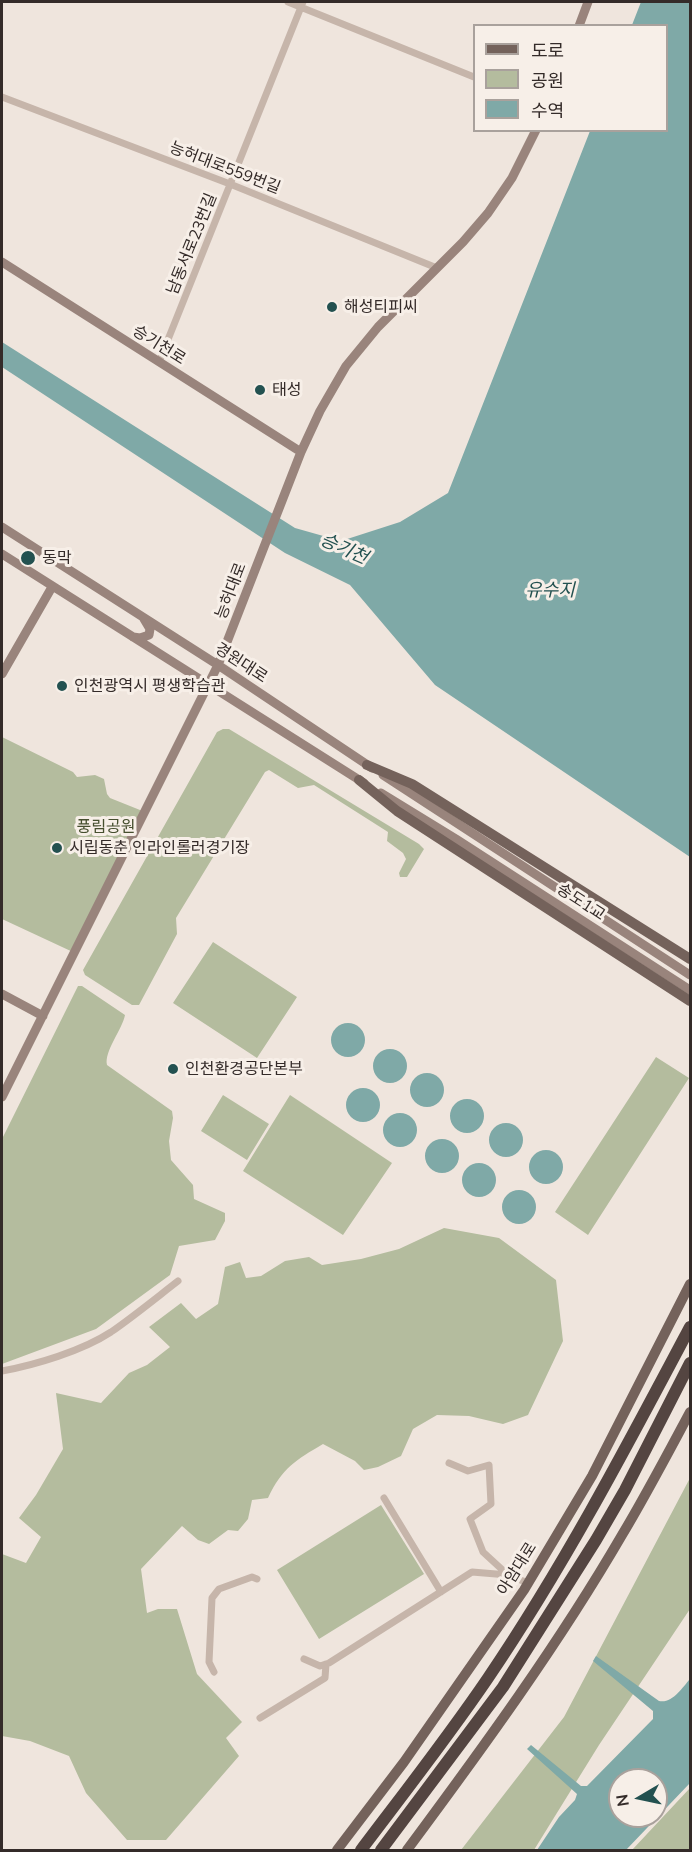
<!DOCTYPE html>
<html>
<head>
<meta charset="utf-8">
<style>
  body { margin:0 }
  #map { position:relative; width:692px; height:1852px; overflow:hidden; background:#efe5dd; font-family:Mulish,"Noto Sans KR",sans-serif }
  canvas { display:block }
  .frame { position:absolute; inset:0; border:3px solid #342b29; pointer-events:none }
  .legend { position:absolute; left:473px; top:24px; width:195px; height:108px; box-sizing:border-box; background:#f7efe8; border:2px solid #a9a19c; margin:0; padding:8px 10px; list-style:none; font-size:18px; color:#342b29 }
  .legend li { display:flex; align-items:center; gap:12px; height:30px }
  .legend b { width:30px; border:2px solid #a9a19c }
  .north { position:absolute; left:608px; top:1768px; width:60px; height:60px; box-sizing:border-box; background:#f7efe8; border:2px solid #a9a19c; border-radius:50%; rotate:261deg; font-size:16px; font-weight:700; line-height:24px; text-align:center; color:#342b29 }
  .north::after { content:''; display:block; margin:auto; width:21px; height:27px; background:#235150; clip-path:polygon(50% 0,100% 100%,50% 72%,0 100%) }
</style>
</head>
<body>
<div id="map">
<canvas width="692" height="1852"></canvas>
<div class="frame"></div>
<ul class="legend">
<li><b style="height:8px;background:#74625b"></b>도로</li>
<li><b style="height:16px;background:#b4bc9e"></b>공원</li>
<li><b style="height:16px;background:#7fa9a7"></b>수역</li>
</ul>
<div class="north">N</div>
</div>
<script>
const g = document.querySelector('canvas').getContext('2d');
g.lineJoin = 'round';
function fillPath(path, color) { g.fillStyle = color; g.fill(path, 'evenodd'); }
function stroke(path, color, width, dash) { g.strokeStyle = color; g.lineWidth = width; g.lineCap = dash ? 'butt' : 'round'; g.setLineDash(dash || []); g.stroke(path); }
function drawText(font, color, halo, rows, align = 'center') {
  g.font = font + ' Mulish,"Noto Sans KR",sans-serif'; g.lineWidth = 6; g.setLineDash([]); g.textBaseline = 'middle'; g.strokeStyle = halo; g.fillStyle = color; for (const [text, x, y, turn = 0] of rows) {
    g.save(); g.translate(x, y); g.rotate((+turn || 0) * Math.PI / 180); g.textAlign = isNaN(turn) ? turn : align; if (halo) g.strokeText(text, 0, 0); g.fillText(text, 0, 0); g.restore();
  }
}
fillPath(new Path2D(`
  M223 729H229L419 844 424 849 407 877H400L399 873 406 859 403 853 387 841 388 832 314 785 298 788 269 770 265 772 176 918 177 934 139 1005H132L85 975 83 970 217 732Z
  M2 737 73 772 77 777 95 775 104 779 107 794 110 798 145 812 75 953 2 919Z
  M213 942 297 997 257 1058 173 1003Z
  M78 986H82L125 1015C122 1030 104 1051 107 1065L172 1111 173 1118 169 1141 171 1160 193 1185 194 1199 225 1213V1221L215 1240 179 1246 170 1275 96 1329 2 1364V1139Z
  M656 1057 689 1078 588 1235 555 1212Z
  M223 1095 269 1124 247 1160 201 1131Z
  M290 1095 392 1163 343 1235 243 1171Z
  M444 1228 499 1238 556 1280 563 1341 528 1415 503 1424 469 1416 437 1415 413 1429 401 1456 378 1467 364 1470 355 1461 323 1444C296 1460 282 1468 268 1498L252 1500 248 1519 238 1531 228 1530 209 1544 198 1540 182 1526 141 1569 147 1613 158 1609H177L197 1674 242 1722 226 1738 239 1756 166 1840H127L86 1793 69 1756 30 1741 2 1736V1554L26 1563 41 1537 19 1518 36 1495 63 1449 56 1393 101 1403 129 1373 147 1365 170 1347 149 1327 181 1303 196 1319 218 1304 225 1267 240 1262 246 1278 261 1276 285 1261 309 1257 322 1265 361 1259 399 1249Z
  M690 1478V1609L599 1745 534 1850H461L564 1717Z
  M381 1505 424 1574 319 1639 277 1570Z
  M690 1788V1850H632Z`), '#b4bc9e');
fillPath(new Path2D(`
  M641 2H690V857L435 685 350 585 285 553 2 367V342L295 528 341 541 400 522 448 493 590 131 666 130V26L632 25Z
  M331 1040a17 17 0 1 1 34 0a17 17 0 1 1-34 0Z
  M373 1066a17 17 0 1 1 34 0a17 17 0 1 1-34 0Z
  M410 1090a17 17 0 1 1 34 0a17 17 0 1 1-34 0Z
  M346 1105a17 17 0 1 1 34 0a17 17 0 1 1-34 0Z
  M450 1116a17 17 0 1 1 34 0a17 17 0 1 1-34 0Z
  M383 1130a17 17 0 1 1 34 0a17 17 0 1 1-34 0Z
  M489 1140a17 17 0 1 1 34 0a17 17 0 1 1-34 0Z
  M425 1156a17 17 0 1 1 34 0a17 17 0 1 1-34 0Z
  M529 1167a17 17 0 1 1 34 0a17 17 0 1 1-34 0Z
  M462 1180a17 17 0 1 1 34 0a17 17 0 1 1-34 0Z
  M502 1207a17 17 0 1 1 34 0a17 17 0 1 1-34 0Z
  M596 1656 659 1701C672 1704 682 1688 690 1679V1783L626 1850H537L559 1817 575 1800 577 1794 527 1749 531 1745 581 1786H587L653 1719V1711L593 1661ZM620 1780H656V1816H620Z`), '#7fa9a7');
stroke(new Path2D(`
  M288 2 474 77
  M2 97 230 184 437 268
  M159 362 303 2
  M2 1371C35 1365 82 1351 111 1332 134 1316 156 1298 178 1281
  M449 1463 468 1471 489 1465 491 1504 470 1519 483 1552 508 1575 528 1583
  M384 1498 441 1592
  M304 1659 320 1666 329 1663 472 1572 508 1575
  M214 1672 209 1662 212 1598 219 1589 252 1577 257 1579
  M260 1718 325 1678 326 1664`), '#c6b5aa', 7);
stroke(new Path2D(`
  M579 26 588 2
  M2 262 301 452
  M2 527 218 665 372 768
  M2 554 364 783
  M133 637 140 638 149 635 150 629 144 619
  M2 674 52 587
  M383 775 690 975
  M381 793 456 839 690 990
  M2 994 43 1016
  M2 1097 218 665 301 452 320 411 346 366 378 327 463 242 488 213 512 178 536 130`), '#99847c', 9);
stroke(new Path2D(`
  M367 765 412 784 690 959
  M359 780 397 811 690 1001
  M337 1850 404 1762 524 1590 592 1476 690 1284
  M407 1850C482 1749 558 1645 622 1535 646 1495 668 1453 690 1412`), '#74625b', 10);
stroke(new Path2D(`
  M361 1850C404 1793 448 1737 488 1678 564 1566 627 1446 690 1327
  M381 1850 503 1687 596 1540 625 1490 690 1363`), '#544541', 12);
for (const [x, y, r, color] of [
  [332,307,6,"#235150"],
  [260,390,6,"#235150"],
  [28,558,8,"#235150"],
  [62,686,6,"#235150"],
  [57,848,6,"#235150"],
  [173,1069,6,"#235150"]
]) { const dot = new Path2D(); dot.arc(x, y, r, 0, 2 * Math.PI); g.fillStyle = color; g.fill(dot); stroke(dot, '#f7efe8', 2); }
drawText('16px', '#342b29', '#f7efe8', [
  ["능허대로559번길",225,168,21],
  ["남동서로23번길",192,244,-68],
  ["승기천로",159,345,32],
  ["능허대로",231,591,-69],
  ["경원대로",241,663,33],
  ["송도1교",581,902,33],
  ["아암대로",517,1569,-58]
]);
drawText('16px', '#342b29', '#f7efe8', [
  ["해성티피씨",344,307],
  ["태성",272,390],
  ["동막",42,558],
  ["인천광역시 평생학습관",74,686],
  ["시립동춘 인라인롤러경기장",69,848],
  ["인천환경공단본부",185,1069]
], 'left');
drawText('16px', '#464f2f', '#f7efe8', [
  ["풍림공원",106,827]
]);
drawText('italic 18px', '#235150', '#f7efe8', [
  ["승기천",344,549,24],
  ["유수지",550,591]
]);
</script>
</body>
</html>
